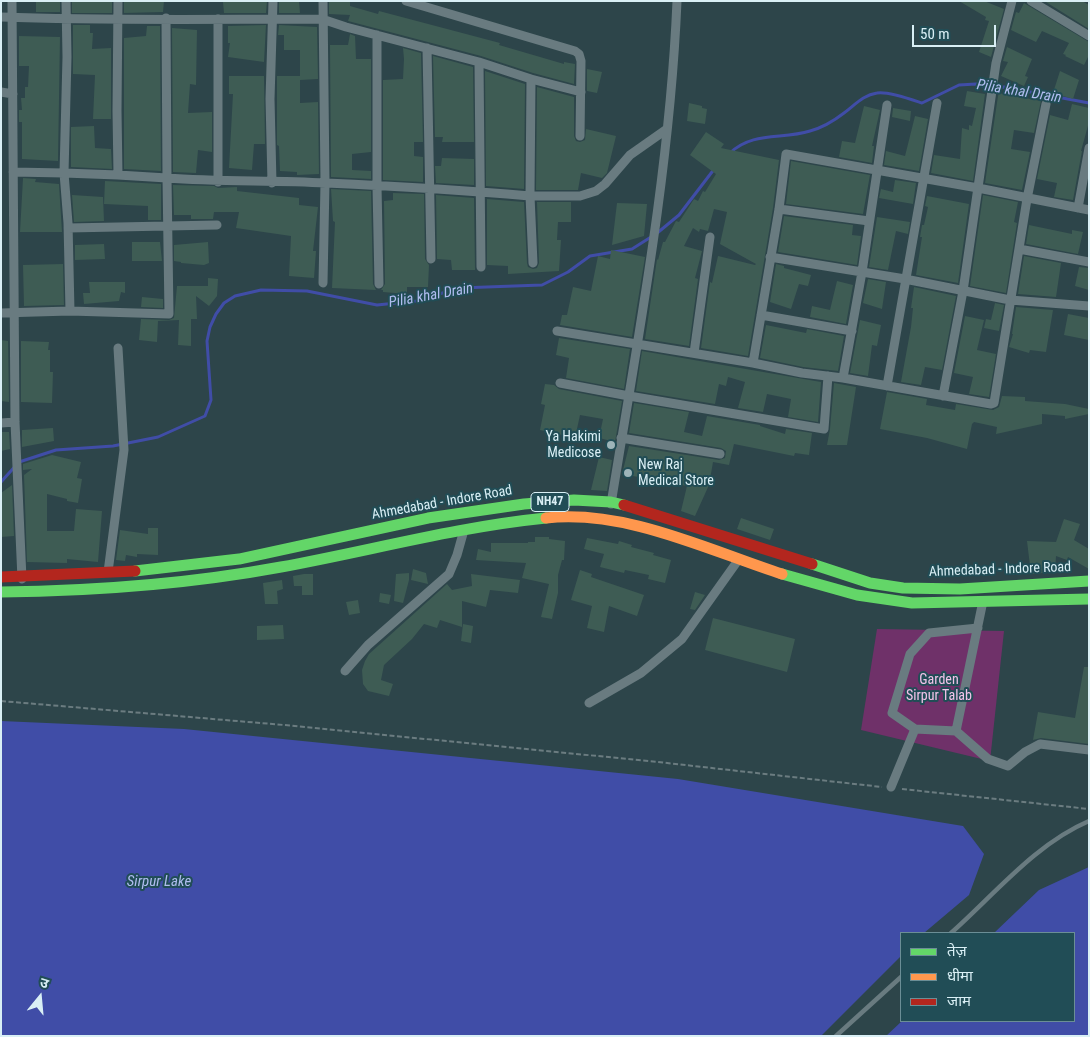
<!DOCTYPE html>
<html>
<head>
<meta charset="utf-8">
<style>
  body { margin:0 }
  #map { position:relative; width:1090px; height:1037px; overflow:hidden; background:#2d454a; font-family:"Roboto Condensed","Noto Sans Devanagari",sans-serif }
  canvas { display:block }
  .frame { position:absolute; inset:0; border:2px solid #d9eff5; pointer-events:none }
  .legend { position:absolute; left:900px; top:932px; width:175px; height:90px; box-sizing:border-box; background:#214d56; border:1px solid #6b8e96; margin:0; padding:6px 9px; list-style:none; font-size:15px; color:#d9eff5 }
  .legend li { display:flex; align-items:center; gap:10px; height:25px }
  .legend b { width:25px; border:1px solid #6b8e96 }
  .north { position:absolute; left:15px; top:972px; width:50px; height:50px; -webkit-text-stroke:4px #214d56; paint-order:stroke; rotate:17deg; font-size:14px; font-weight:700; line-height:20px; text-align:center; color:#d9eff5 }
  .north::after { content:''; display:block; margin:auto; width:18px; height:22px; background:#d9eff5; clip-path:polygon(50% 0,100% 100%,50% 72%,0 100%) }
  .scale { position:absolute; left:912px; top:25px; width:84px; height:22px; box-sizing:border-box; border:2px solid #d9eff5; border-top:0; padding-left:6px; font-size:15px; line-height:18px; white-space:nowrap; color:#d9eff5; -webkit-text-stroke:4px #214d56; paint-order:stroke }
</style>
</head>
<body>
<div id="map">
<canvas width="1090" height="1037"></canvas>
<div class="frame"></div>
<ul class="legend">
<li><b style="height:6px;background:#63d668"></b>तेज़</li>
<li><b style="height:6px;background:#ff974d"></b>धीमा</li>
<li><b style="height:6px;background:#b3261e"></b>जाम</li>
</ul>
<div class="north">उ</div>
<div class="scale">50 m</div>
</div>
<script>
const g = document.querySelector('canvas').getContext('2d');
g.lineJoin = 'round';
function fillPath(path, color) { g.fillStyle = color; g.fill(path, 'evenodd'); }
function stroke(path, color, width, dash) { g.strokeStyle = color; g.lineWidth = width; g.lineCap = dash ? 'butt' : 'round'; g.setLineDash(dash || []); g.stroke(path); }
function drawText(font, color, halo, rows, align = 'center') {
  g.font = font + ' "Roboto Condensed",sans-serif'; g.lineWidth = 4; g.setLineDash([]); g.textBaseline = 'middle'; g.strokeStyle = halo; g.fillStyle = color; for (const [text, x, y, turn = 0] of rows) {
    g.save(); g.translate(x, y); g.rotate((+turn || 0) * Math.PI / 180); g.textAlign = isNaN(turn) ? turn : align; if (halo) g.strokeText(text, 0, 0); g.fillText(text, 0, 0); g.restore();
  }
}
fillPath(new Path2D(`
  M877 629 1004 631 990 761 861 730Z`), '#6f3169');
fillPath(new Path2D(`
  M1 721 184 729 678 779 963 826 984 854 969 895 924 933H901V956L821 1036H1Z
  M1089 867V1036H886L902 1021H1074V933H994L1039 890Z`), '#404da7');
stroke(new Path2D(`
  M730 153C753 131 782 140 810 131 821 128 835 120 844 113 855 105 863 95 877 93 888 91 910 99 922 103L959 85 976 84 989 88 1004 87 1089 103
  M656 234 679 215 715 168
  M1 482 19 462 56 450 113 446 158 437 205 416 211 400 207 341 210 327 216 314 224 303 235 296 261 290 307 291 377 305 416 301 459 288 542 285 568 272 590 256 632 249 651 237`), '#404da7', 3);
fillPath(new Path2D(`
  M36 1H60V12H36Z
  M72 1H112V13H72Z
  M124 1H164L163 12 124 13Z
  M252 1H267L266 13H224L223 2Z
  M279 1H299L300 13H279Z
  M329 1H350V6L378 14 379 11 500 43 499 45 564 64V62L575 64 574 84 533 73 481 56 348 21 350 15 329 14Z
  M959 1H984L1004 9 991 57 979 52 989 21 985 20 986 17Z
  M1046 1H1082L1089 5V29L1046 2Z
  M1024 3 1089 42V55L1084 65 1065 56 1066 55 1063 54 1069 43 1042 31 1036 42 1011 30 1016 12 1019 13Z
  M73 25H90V33H93L92 49 111 48V119H93L95 75 73 74Z
  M266 25 264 62 228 57 230 43H228V26Z
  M279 25 317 27 318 79 300 80V103L318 102 319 174 297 175V172L280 171 279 146 277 145V76H300V50H284V35H278Z
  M147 26H160L161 171 124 169V38L146 36Z
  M172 28 197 30 196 85 190 84 188 113 212 112V152L198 150 196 173 173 172Z
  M350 34 355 36 356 59H371V152L352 154V170L371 171V179L331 177 330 45H348Z
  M19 36 60 37 58 161 22 159V122H19V110H22L21 98H25V87H28L29 66H19Z
  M1007 47 1032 59 1025 76 1028 77 1024 86 1001 76 1008 62 1003 61Z
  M403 48 421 53 423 142H414V156L423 157V182L383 180V80L403 79 404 59Z
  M433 56 473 67 474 142H442L443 137H435Z
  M587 69 602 72 597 93 587 91Z
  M485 71 525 84 524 189 486 186Z
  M1060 71 1079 80 1073 99 1053 93Z
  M229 76H264L265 144H254L252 170 229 168 233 94H229Z
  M537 87 574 97V136L576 141 580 142 585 140 586 129 616 136 607 173 602 178 581 173 578 190H536Z
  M967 91 985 94 973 181 931 173 934 155 960 159 962 128 969 130V125L972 126 976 108 964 106Z
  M999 93 1041 101 1034 133 1014 130 1011 149 1030 152 1022 190 985 183 998 96Z
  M689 103 702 106V108L707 109 705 124 687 121Z
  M1072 104 1089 108V122L1081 151H1082L1073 200 1054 197 1057 183 1037 179 1050 115 1068 120Z
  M864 106 880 110 872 146H874L872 163 839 157 842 141 855 143Z
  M893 108 911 111 910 121 892 117Z
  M915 116 928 119 919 171 884 165 886 151 905 156Z
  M94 126 95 148 111 149 112 169 71 167V127Z
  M706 132 724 144 721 148 779 160 773 208 748 356 701 348 710 282 712 283 718 256 755 265 756 264 720 244 727 212 714 209 708 231 700 229 699 232 693 228 684 246 702 251 695 278 698 279 689 346 645 339 657 259 658 260 663 242H665L676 221 679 222 694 199 698 201 703 191 705 192 716 174 690 155Z
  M442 158 474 159V185L436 183 435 166H441Z
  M791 161 870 175 863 214 786 204Z
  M23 178 36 179 35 182 59 184 62 232H20Z
  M895 180 916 183 913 204 879 198 881 189 893 192Z
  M105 181 161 184V220H148V206L104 204Z
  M173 185 214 186 218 188 237 187V191L299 198V205L318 207 313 251H316L314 278 289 276 291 236 236 228 239 212H214L213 219H191V215H174Z
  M331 189 371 191 373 284 376 290 332 288 335 222 333 221Z
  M393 193 424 194 425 259 429 265 428 287H407V294L383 292V290H381L385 284 384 201 393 200Z
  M72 195 103 197 104 221 74 222Z
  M436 195 474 198 475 270H452L451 260 437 259Z
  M983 195 1018 202 1014 222 1017 223 1006 293 970 286Z
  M927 196 969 204 958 283 916 275 922 237H920L922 225H924L928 207 925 206Z
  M487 199 524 202 527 263 528 267 533 269 537 268 539 263 537 202H571V222H558L557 240H561L559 271 508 274V266L487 265Z
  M617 203 647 204 644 236 612 245Z
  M784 216 853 225 852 235 861 236 857 265 778 252Z
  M877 217 910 222 908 234 896 231 888 270 869 267Z
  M1029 225 1072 234V230L1083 232 1078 254 1026 244Z
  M132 242H160L162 261H132Z
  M208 242 209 263 204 265 181 263V262L174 261V245Z
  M104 244 105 259 75 260V245Z
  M611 250 645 257 632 337 560 325 562 315H567L573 287 591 291 598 256 610 259Z
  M1024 256 1061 263 1056 297 1018 294Z
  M63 264 64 305 24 306 23 265Z
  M776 264 784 266V268L811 275 808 286 799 284 791 309 770 302Z
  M1079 267 1089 268V290L1075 286Z
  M208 278 218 279 217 296 209 306 196 296 197 319H191V346L178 345 179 320 158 321 157 342 139 340 141 319 169 320 174 318 177 286H208Z
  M868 279 886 282 882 309 863 303Z
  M837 281 853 285 846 324 810 317 812 306 830 310Z
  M89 282H125V293L121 292 119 301 84 304 83 293H90Z
  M914 287 956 296 942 370 925 367 921 385 901 382 911 327 913 308H911Z
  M142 297 163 299V308L141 307Z
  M995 303 1004 305 999 331 984 328 986 319 991 320Z
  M1016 307 1053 310 1046 352 1030 350 1029 353 1009 347 1013 334H1012Z
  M1068 314 1089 318V340L1064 335Z
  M965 316 984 320 977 350 996 354 989 397 969 394 973 377 954 373Z
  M860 320 881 325 877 346 872 345 868 376 850 373Z
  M766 325 806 333 807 329 844 336 838 371 803 367 760 358Z
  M559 338 630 349 624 389 566 378 569 358 556 355Z
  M1 340 8 341 9 402 1 401Z
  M21 341 49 342 48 350H50V372H53L52 403 21 402Z
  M642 351 821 382 818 422 788 417 791 399 767 394 763 412 738 408 745 382 728 377 726 386 719 384 715 404 636 391Z
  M834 383 856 387 847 445H827L830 429Z
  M545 384 554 385 559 389 622 401 615 442 599 438 603 419 580 415 575 438 540 430 545 405 541 404Z
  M887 392 927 399 926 405 955 410 956 404 993 410 999 407 1002 396 1025 397V401L1065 404 1089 409V414L1065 419V416L1042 414V424L996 434 997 427 974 422 972 424 967 449 927 438 880 429Z
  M634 403 689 412 684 432 702 436 707 416 760 425V426L785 434 786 429 812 433 809 455 795 453 794 456 734 444 729 465 713 462 709 485 695 516 681 511 687 486 622 474 629 446 719 460 725 458 726 451 721 448 629 433Z
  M53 428 54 441 22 447V430Z
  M1 432H9L10 449 1 451Z
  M52 455 81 462 77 478 82 479 78 503 67 501V499L47 494V531H74L76 509 102 511 98 562 67 559V563L27 562 24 475 32 469 23 470V464Z
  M599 457 612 460 607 491 591 490Z
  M12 485 14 536 1 537V493Z
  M741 518 774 529 770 540 737 529Z
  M1064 519 1080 524 1074 540 1089 549V569L1068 557 1067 560 1056 556 1055 572 1031 574 1027 541 1056 542Z
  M148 528H158V555L137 554V557L126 555 125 561 116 560 120 530 148 534Z
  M535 537H549V539L565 541 564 560H562L558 575V593L552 619 541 617 549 584 522 578 526 563 476 560 478 549 491 552V543H528V542H535Z
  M587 538 618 544 619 541 632 545 631 547 654 553 653 555 671 560 665 583 648 579 649 575 625 570 624 573 600 567 604 554 584 549Z
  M413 569 426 573 428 584 411 580Z
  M580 570 592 574 591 577 644 595 637 616 609 606 604 632 587 628 592 606 571 600Z
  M409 573V580L403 603 394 601 396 574Z
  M304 574H313V595H302V586H294L293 576Z
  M471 574 520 580 518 593 490 590 486 607 462 601V627L440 620 437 628 424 624 412 639 384 665 381 680 393 684 389 696 368 691 363 684 362 670 365 661 369 654 447 584 452 590 472 586Z
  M282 580 283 589 277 591 278 604H265L263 583Z
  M695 592 705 595 695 610 690 609Z
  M380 593 391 595 389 604 379 602Z
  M358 600 360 613 349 615 346 602Z
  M713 618 795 639 787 672 705 650Z
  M463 624 473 626 471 643 461 641Z
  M283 625 284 639 257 640V626Z
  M1084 667H1089V744L1041 738 1033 740 1038 712 1075 718Z`), '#3e5c54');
stroke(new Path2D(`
  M1 701 284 725 658 762 882 787
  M902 789 1089 809`), '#6b7c80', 2, [5, 2.5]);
stroke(new Path2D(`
  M951 933C994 895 1035 844 1089 821
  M836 1036 901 977`), '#697b80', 4.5);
stroke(new Path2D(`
  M12 1 15 422 22 579
  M118 1 117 111 118 175 167 178 169 314 70 311 68 223 64 173 118 175
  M323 1 325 183 323 283
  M406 1 575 51 579 54 581 61 580 136
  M1031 1 1089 36
  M1 17C108 21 215 19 322 19L346 27 479 62 531 79 530 196C462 190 394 186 326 183 272 180 220 182 167 178L166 18
  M218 19V182
  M377 35V186L379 284
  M427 48 431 259
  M479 62 481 267
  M531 79 581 92
  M1 92 13 94
  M13 172 64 173 67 57 66 1
  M272 183 270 99 273 1
  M1078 208 1089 148
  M779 209 869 221
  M68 228 217 225
  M1019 249 1089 262
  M770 257 905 279 1010 300 1089 306
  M533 263 530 196H580L596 191 605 184 630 155 667 129
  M1 313 70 311
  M761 315 852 331
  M557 331 753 363 802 373 843 378 862 272 887 105
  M694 353 710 237
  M753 363 779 209 786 154 978 188 1089 210
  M843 378 991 404 994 403 1027 199 1046 104
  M560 383 629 396 824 429 828 376
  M887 386 937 103
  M943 396 963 291 996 63 1012 1
  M1 423 15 422
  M621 438 720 454
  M611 504C638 337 670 170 677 1
  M108 572 124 450 118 348
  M978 628 929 633 910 654 892 713 915 729 956 731 988 759 1008 766 1025 752 1040 744 1089 750
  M345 671 368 645 449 574 457 555 464 530
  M589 703 641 673 682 639 739 559
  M956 731 983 601
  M891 787 915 729`), '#697b80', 9);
stroke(new Path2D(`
  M812 564 870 583 903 588 960 589 1089 581
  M135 571 239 559 428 518 524 504 574 500 611 502 624 505
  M782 574 857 595 912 603 1089 599
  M1 592C94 591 189 584 281 567 369 551 456 527 546 518`), '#63d668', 11);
stroke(new Path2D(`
  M546 518C625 509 708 550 782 574`), '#ff974d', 11);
stroke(new Path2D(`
  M624 505 812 564
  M1 577 135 571`), '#b3261e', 11);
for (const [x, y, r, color] of [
  [611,445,5,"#9db4b9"],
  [628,473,5,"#9db4b9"]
]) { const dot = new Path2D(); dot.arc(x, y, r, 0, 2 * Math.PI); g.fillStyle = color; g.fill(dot); stroke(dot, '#214d56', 2); }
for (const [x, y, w] of [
  [550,502,38]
]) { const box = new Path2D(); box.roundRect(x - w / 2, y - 9.5, w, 19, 4); g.fillStyle = '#214d56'; g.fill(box); stroke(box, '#d9eff5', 1); }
drawText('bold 12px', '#d9eff5', null, [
  ["NH47",550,502]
]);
drawText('14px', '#d9eff5', '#214d56', [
  ["Ya Hakimi",601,437],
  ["Medicose",601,453],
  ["New Raj",638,465,"left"],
  ["Medical Store",638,481,"left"]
], 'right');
drawText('14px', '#d9eff5', '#214d56', [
  ["Ahmedabad - Indore Road",442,503,-10],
  ["Ahmedabad - Indore Road",1000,570,-2]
]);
drawText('14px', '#f3c3e9', '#214d56', [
  ["Garden",939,680],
  ["Sirpur Talab",939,696]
]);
drawText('italic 15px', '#b0bdf0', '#214d56', [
  ["Pilia khal Drain",1019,92,9],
  ["Pilia khal Drain",431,296,-10],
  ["Sirpur Lake",159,882]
]);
</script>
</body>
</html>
